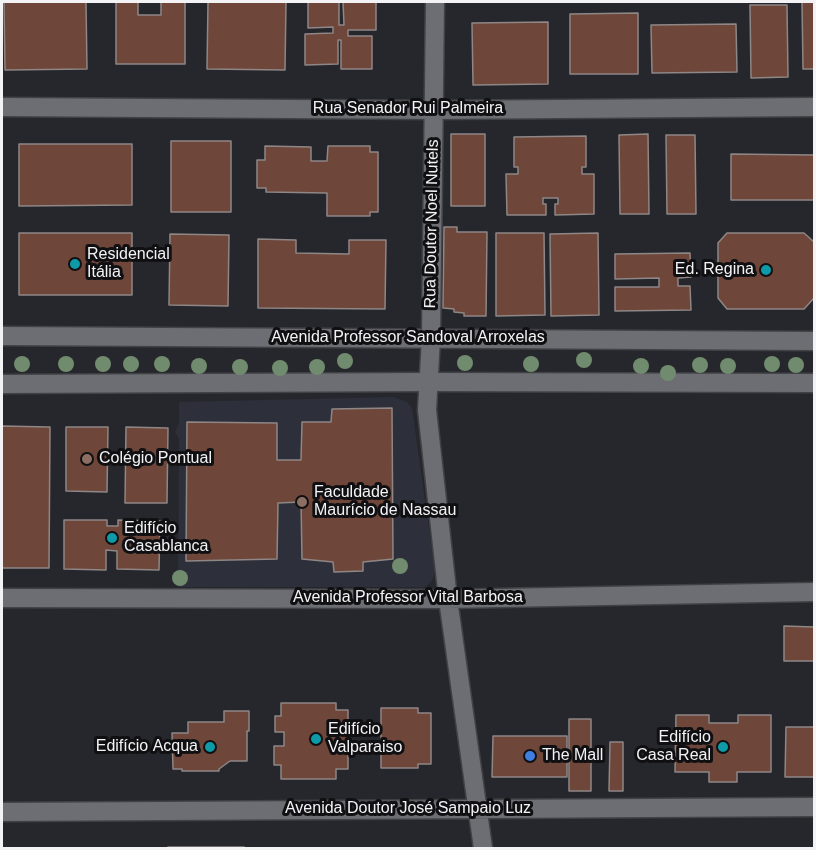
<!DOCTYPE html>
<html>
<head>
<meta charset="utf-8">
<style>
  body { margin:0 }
  #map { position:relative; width:816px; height:850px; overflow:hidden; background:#26272c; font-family:Arial,sans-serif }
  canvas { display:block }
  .frame { position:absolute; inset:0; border:3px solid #f3f3f6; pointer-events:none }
</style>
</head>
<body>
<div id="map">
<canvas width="816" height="850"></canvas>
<div class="frame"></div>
</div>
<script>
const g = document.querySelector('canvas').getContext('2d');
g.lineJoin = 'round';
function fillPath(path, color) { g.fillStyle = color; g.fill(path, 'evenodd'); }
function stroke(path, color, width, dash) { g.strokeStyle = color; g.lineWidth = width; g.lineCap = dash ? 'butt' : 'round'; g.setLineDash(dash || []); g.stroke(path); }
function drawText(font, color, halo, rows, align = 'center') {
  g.font = font + ' Arial,sans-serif'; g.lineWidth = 6; g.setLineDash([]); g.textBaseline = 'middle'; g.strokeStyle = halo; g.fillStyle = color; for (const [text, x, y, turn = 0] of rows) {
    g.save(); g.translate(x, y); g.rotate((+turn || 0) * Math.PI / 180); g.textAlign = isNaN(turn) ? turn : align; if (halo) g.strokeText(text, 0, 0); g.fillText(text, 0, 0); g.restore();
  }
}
fillPath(new Path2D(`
  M394 397 407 402 412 408 434 565V576L431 582 425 587H178L179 439 175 432 179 423V402Z`), '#2d303a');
const building = new Path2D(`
  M4 2H86L87 69 5 70Z
  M116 2H138V15H161V2H185V64H116Z
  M208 2H286L285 70 207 69Z
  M308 2H339V25H344L343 2H376V30H348V36H372V69H341V40H338V64L305 65V34L333 33V27L308 28Z
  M802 2H814V69H803Z
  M750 5H787L788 77 751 78Z
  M638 13V74H570V14Z
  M548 22V84L473 85 472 23Z
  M736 24 737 72 652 73 651 25Z
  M451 134H485V206H451Z
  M648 134 649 214H620L619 135Z
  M666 135H695L696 214H667Z
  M586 136V167H582V174H594V214L555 215V204H558V198H543V204H546V215H507L506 174H518V167H514V137Z
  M171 141H231V212H171Z
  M19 144H132V205L19 206Z
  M265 146 311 147V161H327L328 146H370V152H378V212H370V216H327V193L266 192V188H257V160H265Z
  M731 154 814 155V200H731Z
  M444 227H457V232H487L486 316H464V313L454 312V309L443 308Z
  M19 233H132V295H19Z
  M496 233H544L545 315 496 316Z
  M598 233 599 315 551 316 550 234Z
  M727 233H804L814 242V298L804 309H727L718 298V243Z
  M170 234 229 235 228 306 169 305Z
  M258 239 296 240V253L349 254V240H386L385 309 258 308Z
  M690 253 691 277 678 278V286H690L691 310 615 311V287H659V278L615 279V254Z
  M392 408 393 559 363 562V571L334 572 333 562 302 559 301 502 278 503 277 559 186 561 187 422 277 423V460H301L302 422H331L332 409Z
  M2 426 50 427 49 568H2Z
  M66 427H108L107 492 66 491Z
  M126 427 168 428 167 503H125Z
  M64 520H107V526H118V520L160 521 159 570 117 569V551L106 550V570L64 569Z
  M784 626 814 627V661H784Z
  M281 703H336V710H348V769H336V779H281V765H274V746H284V732H275V716H281Z
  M381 708H418V713H431V764H418V768H381Z
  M224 711H249V731H247V761H230L219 769V771H182V769H173L172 733H188V722H224Z
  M676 715H709V723H738V715H771V772H737V782H709V772H675Z
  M569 719H591V791H569Z
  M786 727H814V777H785Z
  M493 736H567V777H492Z
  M610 742H623V791H609Z
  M168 847H223V848H168Z
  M223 847H244V848H223Z`);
fillPath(building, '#6f463a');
stroke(building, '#8e8786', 1.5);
const minor = new Path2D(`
  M435 2 431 338 427 410 448 599 483 848
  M2 107 434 110 814 107
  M2 598 448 599 814 592
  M2 812 814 807`);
const tertiary = new Path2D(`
  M2 336 814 341
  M2 384 427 382 814 383`);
stroke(minor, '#414246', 21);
stroke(tertiary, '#414246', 21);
stroke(minor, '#6d6e73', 18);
stroke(tertiary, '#6d6e73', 18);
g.fillStyle = '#718b6f';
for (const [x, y] of [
  [584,360],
  [345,361],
  [465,363],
  [22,364],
  [66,364],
  [103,364],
  [131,364],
  [162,364],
  [531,364],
  [772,364],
  [700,365],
  [796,365],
  [199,366],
  [641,366],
  [728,366],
  [240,367],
  [317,367],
  [280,368],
  [668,373],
  [400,566],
  [180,578]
]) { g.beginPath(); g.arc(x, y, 8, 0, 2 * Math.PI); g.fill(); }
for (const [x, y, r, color] of [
  [75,264,6,"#0f9aa8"],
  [766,270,6,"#0f9aa8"],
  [87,459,6,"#8d6e63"],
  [302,502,6,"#8d6e63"],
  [112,538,6,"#0f9aa8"],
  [316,739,6,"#0f9aa8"],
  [210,747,6,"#0f9aa8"],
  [723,747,6,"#0f9aa8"],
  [530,756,6,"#3f7fe0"]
]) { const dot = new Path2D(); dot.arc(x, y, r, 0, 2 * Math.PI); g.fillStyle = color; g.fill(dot); stroke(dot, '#101012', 2); }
drawText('16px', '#f3f3f6', '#101012', [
  ["Rua Senador Rui Palmeira",408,109],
  ["Rua Doutor Noel Nutels",432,224,-89],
  ["Avenida Professor Sandoval Arroxelas",408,338],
  ["Avenida Professor Vital Barbosa",408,598],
  ["Avenida Doutor José Sampaio Luz",408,809]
]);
drawText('16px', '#f3f3f6', '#101012', [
  ["Residencial",87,255],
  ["Itália",87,273],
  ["Ed. Regina",754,270,"right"],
  ["Colégio Pontual",99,459],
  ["Faculdade",314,493],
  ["Maurício de Nassau",314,511],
  ["Edifício",124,529],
  ["Casablanca",124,547],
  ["Edifício",328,730],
  ["Valparaiso",328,748],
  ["Edifício",711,738,"right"],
  ["Casa Real",711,756,"right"],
  ["Edifício Acqua",198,747,"right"],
  ["The Mall",542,756]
], 'left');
</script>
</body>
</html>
